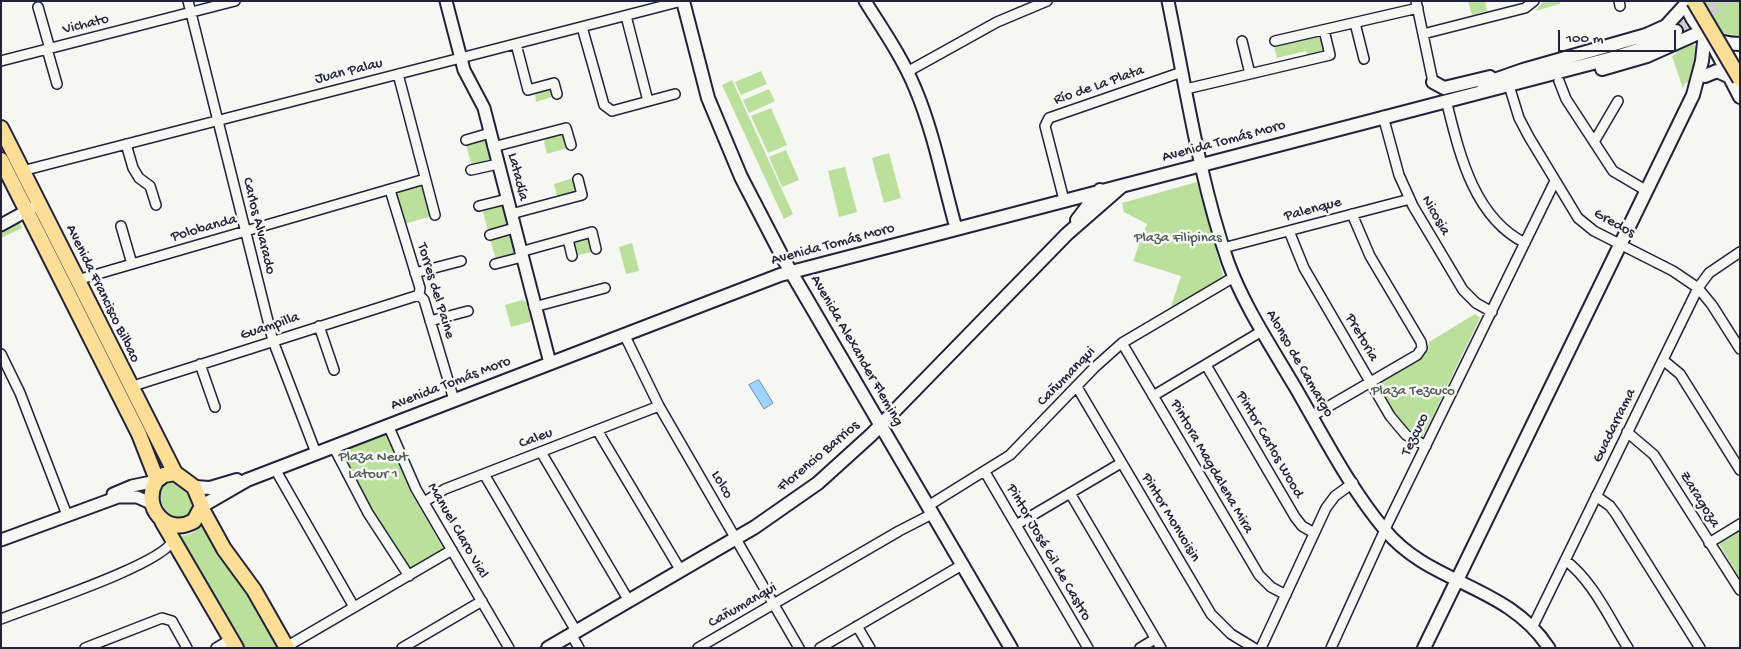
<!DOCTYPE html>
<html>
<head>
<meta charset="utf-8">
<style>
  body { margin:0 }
  #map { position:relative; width:1741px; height:649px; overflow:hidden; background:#f6f6f2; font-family:"Gochi Hand",sans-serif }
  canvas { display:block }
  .frame { position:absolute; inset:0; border:2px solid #22223b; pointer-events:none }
  .scale { position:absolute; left:1558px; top:30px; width:118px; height:22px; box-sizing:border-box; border:2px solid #22223b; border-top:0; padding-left:6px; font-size:15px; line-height:18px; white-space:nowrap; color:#22223b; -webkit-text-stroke:4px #f6f6f2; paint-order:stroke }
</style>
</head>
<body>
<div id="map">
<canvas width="1741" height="649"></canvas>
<div class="frame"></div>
<div class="scale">100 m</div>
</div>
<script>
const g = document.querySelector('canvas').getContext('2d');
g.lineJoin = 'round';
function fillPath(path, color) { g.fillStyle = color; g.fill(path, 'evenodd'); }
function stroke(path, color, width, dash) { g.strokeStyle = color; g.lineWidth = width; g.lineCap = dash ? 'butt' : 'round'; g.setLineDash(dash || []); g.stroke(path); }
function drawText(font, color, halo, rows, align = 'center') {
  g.font = font + ' "Gochi Hand",sans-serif'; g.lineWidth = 5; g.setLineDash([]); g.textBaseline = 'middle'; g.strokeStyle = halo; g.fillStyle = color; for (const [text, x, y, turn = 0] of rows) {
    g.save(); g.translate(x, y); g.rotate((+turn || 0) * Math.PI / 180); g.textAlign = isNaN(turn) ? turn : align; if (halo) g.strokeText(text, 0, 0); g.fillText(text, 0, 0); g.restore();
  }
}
fillPath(new Path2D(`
  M1468 1H1485L1487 11 1472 15Z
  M1544 1H1560V4L1535 11Z
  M1694 1H1740V36L1717 32Z
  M1322 34 1325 52 1308 57 1306 51 1277 58 1274 47Z
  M1689 43 1695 45 1699 53 1692 82 1685 83 1683 89 1672 56 1677 53 1676 51Z
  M761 71 767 84 741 95 735 82Z
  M732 80 793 214 784 219 722 85Z
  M549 88 553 89 555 96 536 102 535 91Z
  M769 89 775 101 749 113 743 100Z
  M771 108 787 145 768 153 751 116Z
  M561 134 564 135 567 148 547 154 544 142 546 138Z
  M1 139 156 452 154 453 1 145Z
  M485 140 491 159 472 166 466 145Z
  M786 150 799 180 782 187 769 157Z
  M889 153 901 198 884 203 872 158Z
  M845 167 857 212 839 217 828 171Z
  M573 178 576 190 575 193 557 196 554 184Z
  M425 179 435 215 401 225 390 190Z
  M1197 182 1224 279 1171 307 1181 276 1133 261 1147 224 1124 212 1122 203Z
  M500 204 504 205 508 222 507 225 488 230 482 209Z
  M19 221 22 228 1 238V230Z
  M508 234 512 235 516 252 514 255 496 260 490 239Z
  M589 236 595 251 575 256 571 243 573 240Z
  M632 243 639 271 626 274 619 247Z
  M522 300 526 302 531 319 529 322 511 327 505 305Z
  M1475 314 1480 318 1422 438C1399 425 1388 405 1375 383L1428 351 1429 342Z
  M385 431 411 493 444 549 409 572 369 512 337 450Z
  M172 481C185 486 194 498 194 512L191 517 174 519C163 511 157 498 161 484Z
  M202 523 246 592 278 648H242L180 537 195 532Z
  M1740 529V579L1718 542Z`), '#bae09b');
const water = new Path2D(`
  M759 380 773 403 764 409 749 385Z`);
fillPath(water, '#a0d4fe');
stroke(water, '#6e8db0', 1);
stroke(new Path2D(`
  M1676 31 1726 1`), '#cccccd', 12, [12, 6]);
const minor = new Path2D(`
  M188 1 273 341 316 453
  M1416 1 1433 82
  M1619 1 1620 6
  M38 7 50 49
  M626 16 648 101
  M1355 23 1364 59
  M582 27 604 105 612 111 675 94
  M1423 34 1525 8 1534 1
  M1242 41 1250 74
  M1275 41 1418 8
  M516 44 528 90 554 83 557 94
  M47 49 57 84
  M1 61 235 1
  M907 72 997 22 1047 1
  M398 74 435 215
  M1559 81 1566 99 1613 171 1647 191
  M1186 89 1330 55 1324 30
  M1511 92 1519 118 1529 137 1578 218 1594 231 1673 271 1698 288 1712 305 1740 349
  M1446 100C1459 152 1473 217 1525 243
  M1383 116 1399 175 1413 206 1463 290 1476 303 1492 312
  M466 140 490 133
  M1594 142 1618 101
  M126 144 133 168 139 178 150 186 156 205
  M493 147 566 128 571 145
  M471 170 498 164
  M22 171 682 1
  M390 190 420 288 419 295 424 300 454 400
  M1064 200 1045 126 1049 118 1182 72
  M479 206 507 199
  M511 214 582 195 578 179
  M121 226 132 264
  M1289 231 1304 268 1390 416 1406 435 1426 446
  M490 235 514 228
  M568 239 572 256
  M1223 248 1410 199
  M520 252 592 232 596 249
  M495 264 522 257
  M415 273 461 261
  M77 280 425 179
  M534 307 605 288
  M430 321 468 311
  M319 326 334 370
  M624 334 659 406 799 648
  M1122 343 1259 575 1271 587 1286 595
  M1 354 20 393 67 515
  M1663 360 1680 374 1740 470
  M200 364 215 407
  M1206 365 1295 517 1302 526 1314 533
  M130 387 419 295
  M1077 387 1211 614 1231 634 1254 648
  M1153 396 1262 331
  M1312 416 1417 355 1422 348 1421 342 1370 256 1352 214
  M388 425 416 489 509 648
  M597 430 681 571
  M1627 432 1654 455 1740 590
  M333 446 368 513 409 576
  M541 452 629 601
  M275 469 354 607
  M985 472 1088 648
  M484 474 576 631
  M1070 493 1161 648
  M1596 496 1610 506 1616 514 1700 648
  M424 502 445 489 659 406
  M928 506 1010 455 1094 368 1122 343 1234 277
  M1016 525 1121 463
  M1709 543 1740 524
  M1565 560C1593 581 1609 618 1628 648
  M1 619C31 607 164 564 173 540
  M857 626 870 648
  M1533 626 1698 288 1709 273 1740 252
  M571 634 579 648
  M286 647 452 550
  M85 648 162 618 172 621 187 648
  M216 648 231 639
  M402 648 482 601
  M698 648 899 531 932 514
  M820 648 962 565
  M1140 648 1155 639
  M1261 648 1326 508 1335 496 1353 483
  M1331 648 1387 525 1555 181`);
const tertiary = new Path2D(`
  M446 1 464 70 484 108 550 363
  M865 1C883 30 902 57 915 88 934 133 943 182 956 228
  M1168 1C1186 88 1199 178 1228 262 1244 306 1271 346 1295 387 1323 435 1349 487 1385 530 1430 585 1507 584 1549 648
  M1 225 32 208
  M113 494 132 486 156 481
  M1 540 118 497H137L153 504`);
const secondary = new Path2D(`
  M683 1 708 98 741 177 784 260 1011 648
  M1686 1C1691 28 1713 44 1740 44
  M1710 39 1740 97
  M1602 69 1647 56 1703 31
  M1705 76 1717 71 1728 76
  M1433 82 1444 88 1490 77
  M1483 84 1523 70 1646 35 1666 26 1686 4
  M1077 220 1100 190
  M194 487 210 488 237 480
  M202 506 247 480 780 275 1616 57 1638 50 1676 31
  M548 648 755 527 818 483 871 435 1067 234 1122 186
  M1424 648 1693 95 1702 61 1705 33`);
const primary = new Path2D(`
  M1 128 175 473
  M1 160 139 434 157 480
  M175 473 194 487 202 506 194 521C167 537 141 507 156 481L164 475Z
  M202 509 224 549 254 590 287 648
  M162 521 236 648`);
stroke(minor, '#22223b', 12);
stroke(tertiary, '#22223b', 15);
stroke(secondary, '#22223b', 16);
stroke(primary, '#22223b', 18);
stroke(minor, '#f6f6f2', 9);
stroke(tertiary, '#f6f6f2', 11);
stroke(secondary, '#f6f6f2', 12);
stroke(primary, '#fcde96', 14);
const primaryBridge = new Path2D(`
  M1694 1 1740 79`);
stroke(primaryBridge, '#22223b', 18, []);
stroke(primaryBridge, '#fcde96', 14);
drawText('15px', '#22223b', '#f6f6f2', [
  ["Vichato",86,25,-14],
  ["Juan Palau",349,72,-14],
  ["Río de La Plata",1099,86,-19],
  ["Avenida Tomás Moro",1224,142,-15],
  ["Latadía",517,177,76],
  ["Palenque",1313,210,-15],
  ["Nicosia",1435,216,60],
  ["Gredos",1614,224,29],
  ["Carlos Alvarado",258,226,76],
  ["Polobanda",204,229,-16],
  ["Avenida Tomás Moro",833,245,-15],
  ["Torres del Paine",435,291,73],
  ["Avenida Francisco Bilbao",102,294,64],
  ["Guampilla",270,327,-18],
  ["Pretoria",1361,338,60],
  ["Avenida Alexander Fleming",856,351,60],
  ["Alonso de Camargo",1299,364,60],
  ["Cañumanqui",1067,377,-46],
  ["Avenida Tomás Moro",451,384,-21],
  ["Guadarrama",1615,426,-64],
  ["Tezcuco",1416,435,-64],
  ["Caleu",536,439,-21],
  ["Pintor Carlos Wood",1269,445,60],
  ["Florencio Barrios",819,457,-40],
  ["Pintora Magdalena Mira",1211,467,60],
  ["Lolco",721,485,60],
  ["Zaragoza",1699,500,58],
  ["Pintor Monvoisin",1170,518,59],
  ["Manuel Claro Vial",457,531,60],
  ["Pintor José Gil de Castro",1048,553,60],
  ["Cañumanqui",743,606,-30]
]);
drawText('15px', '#505b58', '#f6f6f2', [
  ["Plaza Filipinas",1178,239],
  ["Plaza Tezcuco",1413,392],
  ["Plaza Neut",373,458],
  ["Latour 1",373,475]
]);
</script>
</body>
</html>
